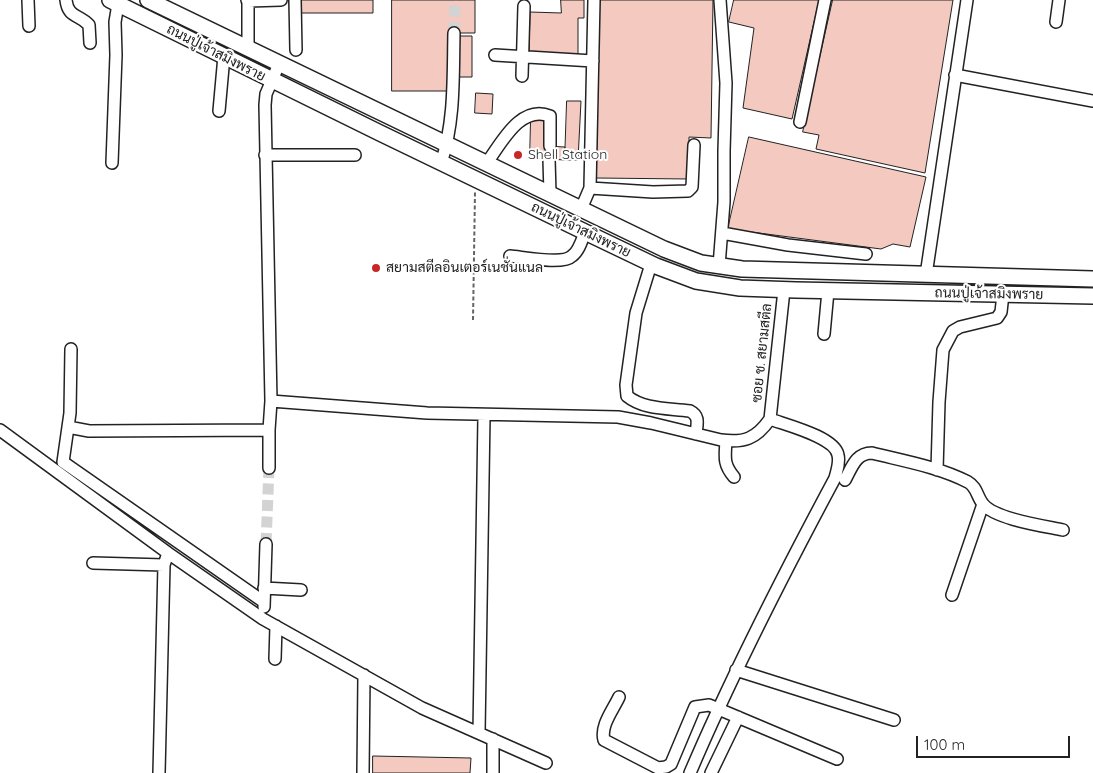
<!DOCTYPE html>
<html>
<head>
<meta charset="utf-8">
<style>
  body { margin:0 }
  #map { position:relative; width:1093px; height:773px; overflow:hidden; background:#fff; font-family:Quicksand,sans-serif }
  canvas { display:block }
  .scale { position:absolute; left:916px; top:736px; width:154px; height:22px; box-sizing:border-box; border:2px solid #222; border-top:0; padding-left:6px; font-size:15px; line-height:18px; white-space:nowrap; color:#222; -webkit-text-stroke:4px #fff; paint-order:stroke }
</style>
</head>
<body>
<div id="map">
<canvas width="1093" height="773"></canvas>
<div class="scale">100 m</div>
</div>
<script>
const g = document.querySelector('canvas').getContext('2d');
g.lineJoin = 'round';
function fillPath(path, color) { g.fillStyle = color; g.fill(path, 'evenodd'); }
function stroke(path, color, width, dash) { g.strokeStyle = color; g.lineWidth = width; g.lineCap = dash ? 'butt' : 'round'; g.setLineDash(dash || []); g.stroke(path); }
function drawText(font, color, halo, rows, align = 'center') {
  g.font = font + ' Quicksand,Sarabun,sans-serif'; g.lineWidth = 4; g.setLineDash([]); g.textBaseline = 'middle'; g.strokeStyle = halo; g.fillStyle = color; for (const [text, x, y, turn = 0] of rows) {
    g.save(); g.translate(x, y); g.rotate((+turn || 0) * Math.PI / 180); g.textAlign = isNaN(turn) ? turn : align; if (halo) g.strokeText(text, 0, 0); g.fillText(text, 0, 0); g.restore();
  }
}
const building = new Path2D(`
  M297 0H373V13H301V3H297Z
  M392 0H475V33H449V91H392Z
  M561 0H584V18H578V54L529 53 530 12 561 13Z
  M598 0H713L711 138 689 137V179L595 178Z
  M734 0H819L792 119 743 108 754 28 729 22Z
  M833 0H953L925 173 816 149 819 135 803 132Z
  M456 36H472V77H456Z
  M476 93 493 94 492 114 475 113Z
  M567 101H581L578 160H565Z
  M531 118H546L544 146 565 147V160L530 158Z
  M749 137 926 177 910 247 893 244 881 249 728 229Z
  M373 756 471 758 470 773H373Z`);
fillPath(building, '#f3c9c0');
stroke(building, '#222', 1);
stroke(new Path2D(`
  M454 33 455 0
  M266 544 269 468`), '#d3d3d3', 11, [11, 5.5]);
const minor = new Path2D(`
  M28 0 29 26
  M66 0C68 18 79 14 89 25L90 43
  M247 0 248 1 281 0
  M248 0V49
  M295 0 296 50
  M1056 22 1059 0
  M495 55 593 61
  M279 64 266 94 265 105 271 401 427 413 618 417 651 423 721 440C744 443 756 439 770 419L784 290
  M955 75 1093 101
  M522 76 524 6
  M219 111 224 56
  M800 122 825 0
  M265 155H355
  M549 159 550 194
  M112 163 116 55 115 22 118 4
  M441 163C455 122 453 76 454 33
  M486 164C501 144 520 104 550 116V146
  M590 188 653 192 688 191 692 187 694 145
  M581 209 590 188 594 0
  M722 233 788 245 866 254
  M510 256C523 257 563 265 572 256 579 251 582 240 585 232
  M651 264 636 313 626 385 627 396C644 410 669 408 690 411 700 416 697 424 696 434
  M719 266 724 202V151L726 83 720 0
  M926 275 967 0
  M824 334 828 291
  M71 349 70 413 63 462 264 602
  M68 427 89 431 269 430V468
  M0 430 168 553 263 619 422 708 546 763
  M269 430 271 401
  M726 441C725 457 723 464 734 477
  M937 470 939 402 943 350 953 331 960 327 997 318 1001 312 1003 294
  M845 480C852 467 856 453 872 453 904 461 939 467 968 482 977 487 977 497 983 504 995 519 1044 526 1063 530
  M93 563 164 565
  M264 588 301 590
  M952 595 983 504
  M264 607 266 544
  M275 659 276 626
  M736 670 894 720
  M619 697C613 710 600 726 604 740L658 768 666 767 671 764 695 707 709 705 837 759
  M479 733 484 416
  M493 739V773
  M159 773 164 565 168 553
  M363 773 364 675
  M690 773C733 672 783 575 835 478 837 470 840 463 838 455 835 437 786 425 770 419
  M711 773 738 717`);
const major = new Path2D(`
  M110 0 380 133 585 232 656 266 696 281 740 288 796 290 1093 296
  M148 0 664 249 701 263 742 269 1093 279`);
stroke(minor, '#222', 14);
stroke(major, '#222', 18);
stroke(new Path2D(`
  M473 320 475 192`), '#646464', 2, [4, 2.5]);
stroke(minor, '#fff', 11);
stroke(major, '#fff', 15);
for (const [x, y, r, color] of [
  [518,155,5,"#c62828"],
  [376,268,5,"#c62828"]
]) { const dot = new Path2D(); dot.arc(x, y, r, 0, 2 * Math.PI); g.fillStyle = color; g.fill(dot); stroke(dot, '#fff', 2); }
drawText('14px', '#222', '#fff', [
  ["ถนนปู่เจ้าสมิงพราย",216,53,27],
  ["ถนนปู่เจ้าสมิงพราย",581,230,26],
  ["ถนนปู่เจ้าสมิงพราย",989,294,1],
  ["ซอย ช. สยามสตีล",762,353,-84]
]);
drawText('14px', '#222', '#fff', [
  ["Shell Station",528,155],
  ["สยามสตีลอินเตอร์เนชั่นแนล",386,268]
], 'left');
</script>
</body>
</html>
